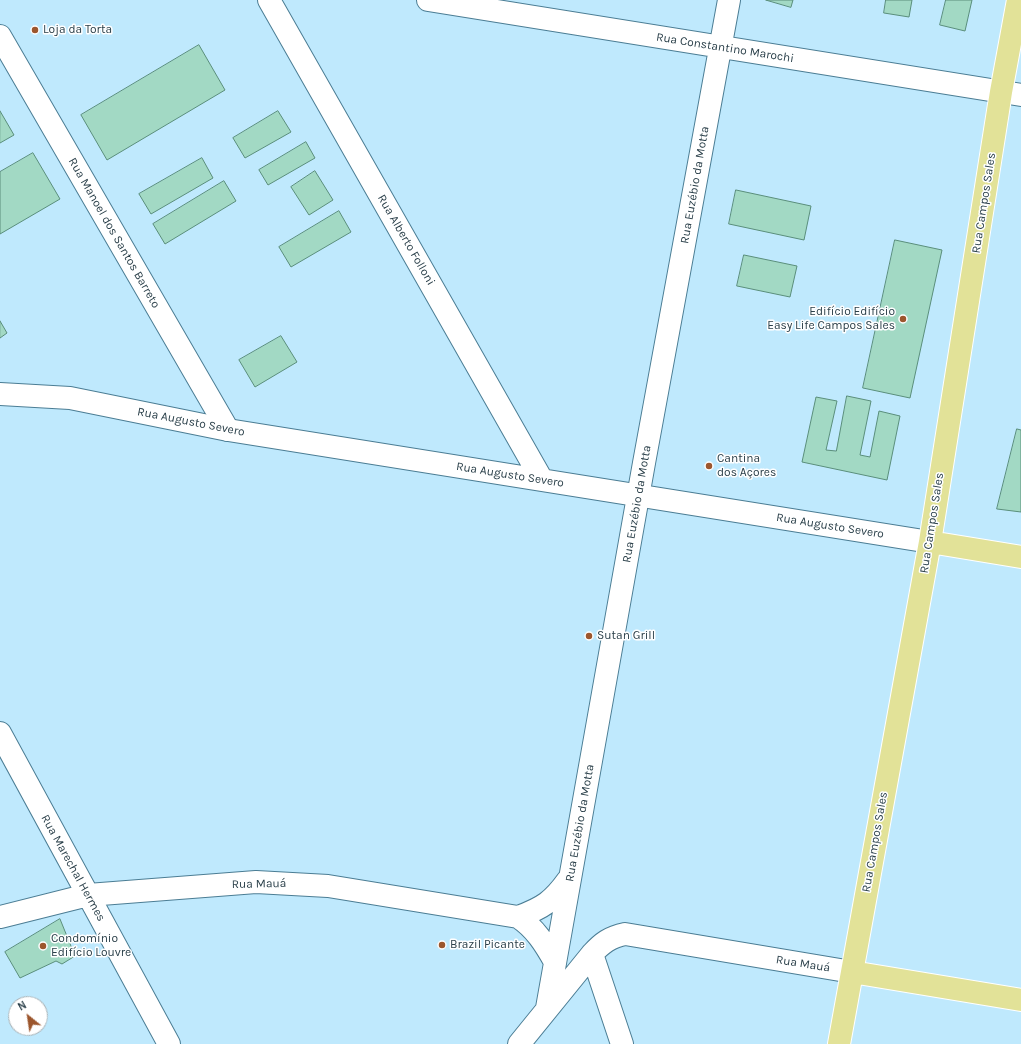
<!DOCTYPE html>
<html>
<head>
<meta charset="utf-8">
<style>
  body { margin:0 }
  #map { position:relative; width:1021px; height:1044px; overflow:hidden; background:#bfe9fd; font-family:Karla,sans-serif }
  canvas { display:block }
  .north { position:absolute; left:8px; top:996px; width:40px; height:40px; box-sizing:border-box; background:#fff; border:1px solid #aab3b7; border-radius:50%; rotate:330deg; font-size:11px; font-weight:700; line-height:16px; text-align:center; color:#2b404a }
  .north::after { content:''; display:block; margin:auto; width:14px; height:18px; background:#9c562d; clip-path:polygon(50% 0,100% 100%,50% 72%,0 100%) }
</style>
</head>
<body>
<div id="map">
<canvas width="1021" height="1044"></canvas>
<div class="north">N</div>
</div>
<script>
const g = document.querySelector('canvas').getContext('2d');
g.lineJoin = 'round';
function fillPath(path, color) { g.fillStyle = color; g.fill(path, 'evenodd'); }
function stroke(path, color, width, dash) { g.strokeStyle = color; g.lineWidth = width; g.lineCap = dash ? 'butt' : 'round'; g.setLineDash(dash || []); g.stroke(path); }
function drawText(font, color, halo, rows, align = 'center') {
  g.font = font + ' Karla,sans-serif'; g.lineWidth = 3; g.setLineDash([]); g.textBaseline = 'middle'; g.strokeStyle = halo; g.fillStyle = color; for (const [text, x, y, turn = 0] of rows) {
    g.save(); g.translate(x, y); g.rotate((+turn || 0) * Math.PI / 180); g.textAlign = isNaN(turn) ? turn : align; if (halo) g.strokeText(text, 0, 0); g.fillText(text, 0, 0); g.restore();
  }
}
const building = new Path2D(`
  M766 0H793L791 7Z
  M886 0H912L909 17 884 13Z
  M946 0H972L965 31 940 25Z
  M199 45 225 90 107 160 81 115Z
  M0 111 14 135 0 143Z
  M278 111 291 132 245 158 233 138Z
  M306 142 315 158 268 185 259 170Z
  M33 153 60 199 0 234V172Z
  M202 158 213 178 151 214 139 194Z
  M315 171 333 200 309 215 291 187Z
  M224 181 236 201 165 244 153 224Z
  M736 190 811 206 804 240 729 224Z
  M339 211 351 232 291 267 279 247Z
  M895 240 942 250 910 398 863 388Z
  M744 255 797 266 790 297 737 286Z
  M0 321 7 333 0 338Z
  M281 336 297 362 255 387 239 360Z
  M847 396 871 401 860 455 870 457 879 411 900 416 887 480 802 462 816 397 837 401 826 450 836 451Z
  M1017 429 1021 430V512L997 509Z
  M60 919 75 956 62 964 56 961 20 978 5 952Z`);
fillPath(building, '#a2d9c4');
stroke(building, '#5a8e7b', 1);
const minor = new Path2D(`
  M428 0 1021 95
  M0 36 228 430
  M0 733 169 1044
  M0 917 88 895 256 882 328 886 518 917C535 928 545 944 555 962
  M518 917C543 908 553 901 568 880
  M592 954 622 1044
  M547 1008 644 463 729 0
  M519 1044 592 954C602 943 610 937 625 934L852 972`);
const tertiary = new Path2D(`
  M269 0 542 480
  M0 394 70 398 228 430 930 542`);
const primary = new Path2D(`
  M930 542 1021 557
  M852 972 1021 1000
  M839 1044 930 542 1001 92 1018 0`);
stroke(minor, '#4b7d94', 24);
stroke(tertiary, '#4b7d94', 24);
stroke(primary, '#fff', 24);
stroke(minor, '#fff', 22);
stroke(tertiary, '#fff', 22);
stroke(primary, '#e2e298', 22);
for (const [x, y, r, color] of [
  [35,30,4,"#9c562d"],
  [903,319,4,"#9c562d"],
  [709,466,4,"#9c562d"],
  [589,636,4,"#9c562d"],
  [442,945,4,"#9c562d"],
  [43,946,4,"#9c562d"]
]) { const dot = new Path2D(); dot.arc(x, y, r, 0, 2 * Math.PI); g.fillStyle = color; g.fill(dot); stroke(dot, '#fff', 1.5); }
drawText('12px', '#2b404a', '#fff', [
  ["Loja da Torta",43,30],
  ["Edifício Edifício",895,312,"right"],
  ["Easy Life Campos Sales",895,326,"right"],
  ["Cantina",717,459],
  ["dos Açores",717,473],
  ["Sutan Grill",597,636],
  ["Condomínio",51,939],
  ["Edifício Louvre",51,953],
  ["Brazil Picante",450,945]
], 'left');
drawText('12px', '#2b404a', '#fff', [
  ["Rua Constantino Marochi",725,48,9],
  ["Rua Euzébio da Motta",695,185,-80],
  ["Rua Campos Sales",984,203,-81],
  ["Rua Manoel dos Santos Barreto",114,233,60],
  ["Rua Alberto Folloni",406,240,60],
  ["Rua Augusto Severo",191,422,11],
  ["Rua Augusto Severo",510,475,9],
  ["Rua Euzébio da Motta",637,504,-80],
  ["Rua Campos Sales",932,523,-81],
  ["Rua Augusto Severo",830,526,9],
  ["Rua Euzébio da Motta",580,823,-80],
  ["Rua Campos Sales",875,842,-80],
  ["Rua Marechal Hermes",73,868,61],
  ["Rua Mauá",259,884,-1],
  ["Rua Mauá",803,964,9]
]);
</script>
</body>
</html>
